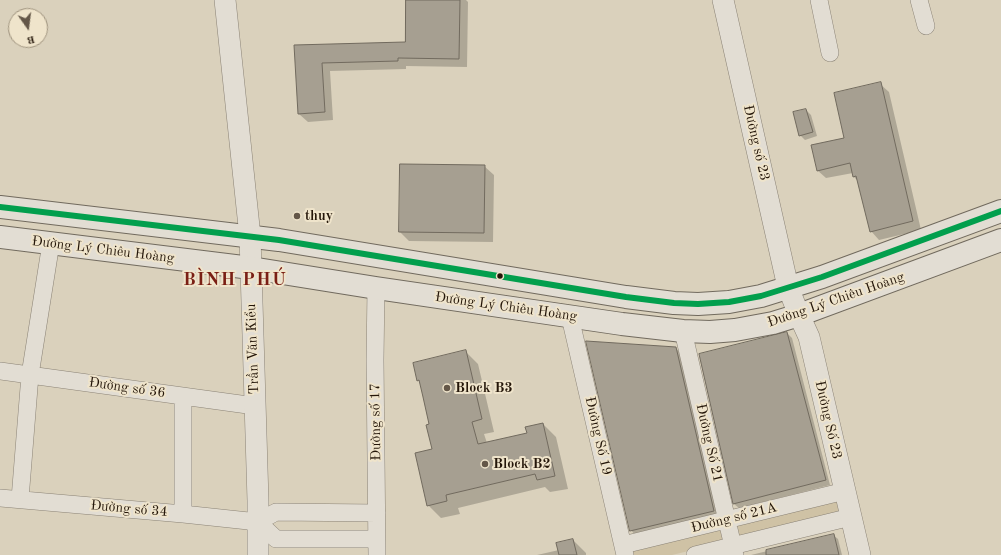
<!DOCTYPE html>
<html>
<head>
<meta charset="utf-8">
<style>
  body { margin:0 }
  #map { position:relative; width:1001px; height:555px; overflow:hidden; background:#dad1bc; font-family:"Old Standard TT",serif }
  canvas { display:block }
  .north { position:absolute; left:8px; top:8px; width:40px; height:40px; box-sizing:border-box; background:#efe4cb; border:1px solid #9e927d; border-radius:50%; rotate:166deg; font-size:11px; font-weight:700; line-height:16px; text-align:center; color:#241609 }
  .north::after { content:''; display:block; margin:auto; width:14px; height:18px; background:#645748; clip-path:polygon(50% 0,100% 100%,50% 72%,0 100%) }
</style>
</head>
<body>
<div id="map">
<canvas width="1001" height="555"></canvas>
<div class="north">B</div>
</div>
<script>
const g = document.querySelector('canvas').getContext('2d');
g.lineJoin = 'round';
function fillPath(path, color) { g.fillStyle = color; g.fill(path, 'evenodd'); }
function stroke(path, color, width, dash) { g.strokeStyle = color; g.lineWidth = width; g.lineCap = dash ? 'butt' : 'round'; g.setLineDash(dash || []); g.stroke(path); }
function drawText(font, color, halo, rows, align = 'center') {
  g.font = font + ' "Old Standard TT",serif'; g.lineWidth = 4; g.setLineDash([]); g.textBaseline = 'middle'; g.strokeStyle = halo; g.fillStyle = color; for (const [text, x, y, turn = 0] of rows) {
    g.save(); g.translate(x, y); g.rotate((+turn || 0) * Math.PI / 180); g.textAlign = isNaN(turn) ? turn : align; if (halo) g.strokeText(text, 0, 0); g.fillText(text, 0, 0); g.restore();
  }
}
fillPath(new Path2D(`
  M837 499 841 514 736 540 733 524Z
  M722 526 726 542 672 555H630L629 549Z`), '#cfc2a5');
fillPath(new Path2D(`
  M407 0H466L468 2 467 67 406 66V69L330 71 333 120 308 122 299 114 295 46 406 43Z
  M880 84 889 92 921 230 879 240 871 231 858 181 854 177 853 173 826 178 817 170 846 139Z
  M806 110 811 115 817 136 805 140 800 135Z
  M484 166 494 175 493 242 409 241 400 232Z
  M787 333 792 338 830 485 739 508 734 504 700 355Z
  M676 348 680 353 718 515 635 535 631 530Z
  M465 351 478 364 494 432 484 434 487 443 528 434 543 424 556 437 568 489 550 492 545 487 458 508 460 514 441 518 428 505 433 450 430 425 420 383 418 380Z
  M833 535 838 539 842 555H751Z
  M573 540 586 553V555H537L559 550Z`), '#0003');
const building = new Path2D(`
  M406 0H460L459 59 398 58V61L322 63 325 112 298 114 294 45 405 42Z
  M881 82 913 221 870 232 856 176 853 177 850 163 817 171 811 145 844 138 834 93Z
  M806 109 813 132 799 136 793 112Z
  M400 164 485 165 484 233 399 232Z
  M787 332 826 480 733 504 699 354Z
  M586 341 676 347 714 511 630 531Z
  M466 350 482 419 472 422 478 444 527 433 525 427 543 423 555 476 537 480 535 474 446 495 447 501 427 506 415 453 432 449 426 425 429 424 423 397 419 380 417 381 413 363Z
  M834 534 839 555H766V550Z
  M573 539 577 555H559L556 543Z`);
fillPath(building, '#a69f91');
stroke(building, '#716a5e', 1);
const minor = new Path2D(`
  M819 0 830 53
  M919 0 926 26
  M376 288 375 360 377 555
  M570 317 625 555
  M683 331 735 555
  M0 371 255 406
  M183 396V514
  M0 498 183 514 258 522 276 512 377 513
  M20 499 30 375 51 243
  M258 522 276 539H376
  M623 545 845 491
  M695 555 851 517`);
const tertiary = new Path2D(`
  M225 0 250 236 258 501V555
  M723 0 788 287 799 315 809 337 860 555`);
const secondary = new Path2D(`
  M0 207 279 240 626 297 674 303 698 304 729 302 761 296 822 277 1001 211
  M0 237 251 268 376 288 622 324 683 331 710 332 735 330 773 323 799 315 1001 240`);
stroke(minor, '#8b8376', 18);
stroke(tertiary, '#8b8376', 22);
stroke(secondary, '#716a5e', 24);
stroke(minor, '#e2ddd3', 17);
stroke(tertiary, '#e2ddd3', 21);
stroke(secondary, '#e2ddd3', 22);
stroke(new Path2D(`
  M0 207 279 240 626 297 674 303 698 304 729 302 761 296 822 277 1001 211`), '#029f4d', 6);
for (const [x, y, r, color] of [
  [297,216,4,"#645748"],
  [500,276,3.5,"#241609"],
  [447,388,4,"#645748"],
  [485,464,4,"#645748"]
]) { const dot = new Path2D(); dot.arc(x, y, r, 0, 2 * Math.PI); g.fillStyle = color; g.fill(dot); stroke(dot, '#efe4cb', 1.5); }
drawText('14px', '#241609', '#efe4cb', [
  ["Đường số 23",756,143,77],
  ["Đường Lý Chiêu Hoàng",103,250,7],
  ["Đường Lý Chiêu Hoàng",836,300,-19],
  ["Đường Lý Chiêu Hoàng",506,307,8],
  ["Trần Văn Kiểu",253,349,-92],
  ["Đường số 36",127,388,8],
  ["Đường Số 23",828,420,77],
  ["Đường số 17",376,422,-91],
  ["Đường Số 19",598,436,77],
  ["Đường Số 21",709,443,77],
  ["Đường số 34",129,509,5],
  ["Đường số 21A",734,518,-14]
]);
drawText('bold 14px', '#241609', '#efe4cb', [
  ["thuy",305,216],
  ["Block B3",455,388],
  ["Block B2",493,464]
], 'left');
g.letterSpacing = '1px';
drawText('bold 18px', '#7a1f14', '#efe4cb', [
  ["BÌNH PHÚ",235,280]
]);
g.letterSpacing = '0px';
</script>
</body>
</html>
